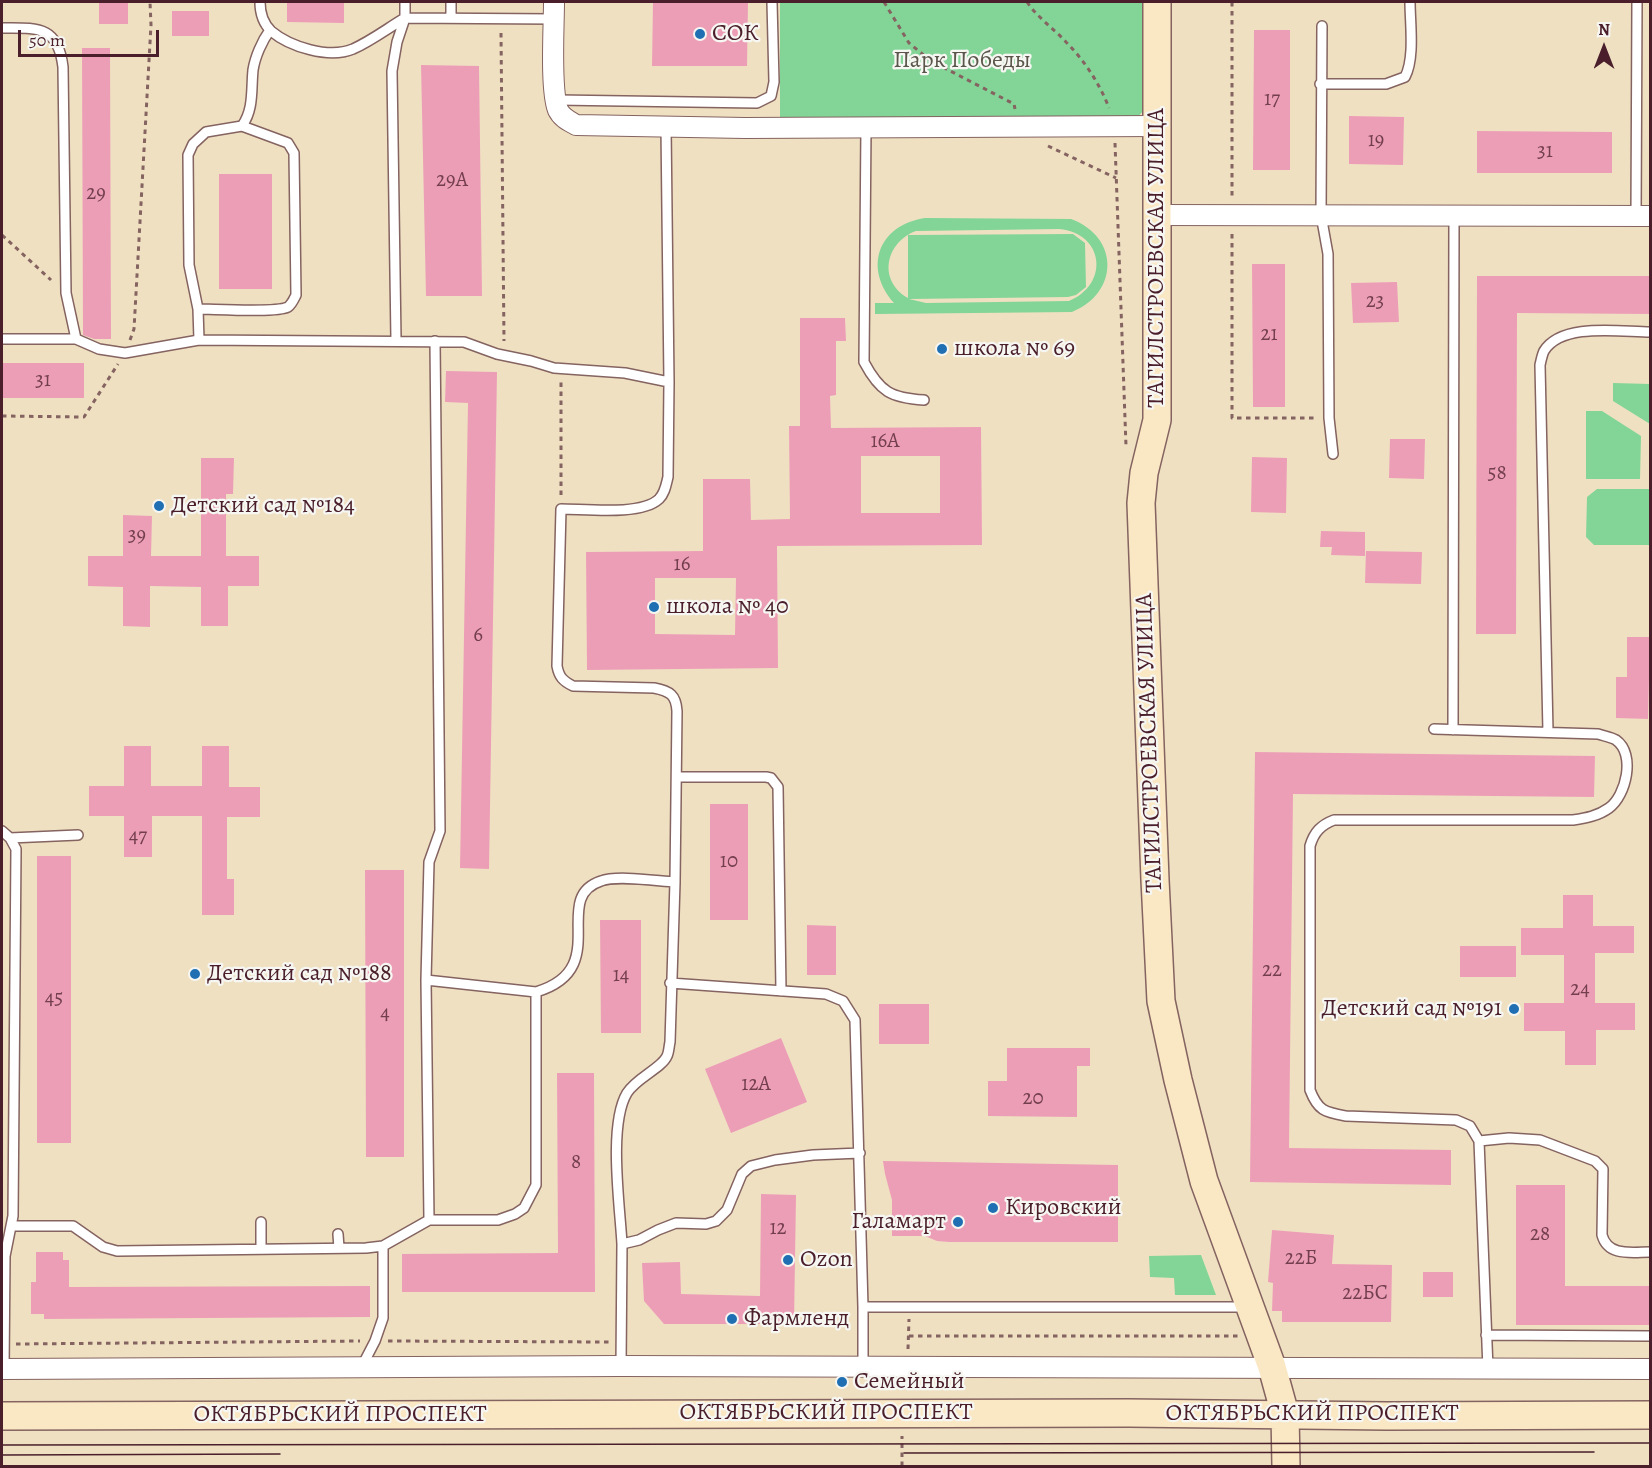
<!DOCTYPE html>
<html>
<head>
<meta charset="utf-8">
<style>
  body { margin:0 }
  #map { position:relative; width:1652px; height:1468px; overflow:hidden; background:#efe0c2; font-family:Alegreya,serif }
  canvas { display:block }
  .frame { position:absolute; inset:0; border:3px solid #4a1f2b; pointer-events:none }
  .north { position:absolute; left:1574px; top:18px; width:60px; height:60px; -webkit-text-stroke:4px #f6f6f2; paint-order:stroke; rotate:0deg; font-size:16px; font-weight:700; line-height:24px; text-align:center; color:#4a1f2b }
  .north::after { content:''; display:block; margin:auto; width:21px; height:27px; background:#4a1f2b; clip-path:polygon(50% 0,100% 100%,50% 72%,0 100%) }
  .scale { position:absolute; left:18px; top:30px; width:141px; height:27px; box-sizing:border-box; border:3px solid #4a1f2b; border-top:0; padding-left:8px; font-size:18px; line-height:21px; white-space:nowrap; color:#4a1f2b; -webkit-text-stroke:4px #f6f6f2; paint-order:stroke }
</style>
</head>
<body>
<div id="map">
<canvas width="1652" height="1468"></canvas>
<div class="frame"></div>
<div class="north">N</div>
<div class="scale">50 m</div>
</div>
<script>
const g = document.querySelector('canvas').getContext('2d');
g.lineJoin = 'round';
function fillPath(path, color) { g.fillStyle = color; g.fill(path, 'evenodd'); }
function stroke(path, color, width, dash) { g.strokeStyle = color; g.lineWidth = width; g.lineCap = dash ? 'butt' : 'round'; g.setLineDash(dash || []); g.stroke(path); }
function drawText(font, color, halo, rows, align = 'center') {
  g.font = font + ' Alegreya,serif'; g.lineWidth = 4.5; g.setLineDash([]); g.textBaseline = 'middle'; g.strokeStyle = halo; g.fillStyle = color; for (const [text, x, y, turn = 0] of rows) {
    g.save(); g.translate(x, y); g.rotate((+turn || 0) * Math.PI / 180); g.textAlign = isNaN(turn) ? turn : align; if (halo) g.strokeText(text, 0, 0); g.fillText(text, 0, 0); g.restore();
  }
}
fillPath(new Path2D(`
  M780 2H1144L1143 111 1138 117 1129 120 780 118Z
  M925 218 1071 219C1120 237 1119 293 1072 312L875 314V303H894C863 268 878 225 925 218ZM1059 229C1104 233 1110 284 1069 301L926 303 909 299 1068 297 1076 295 1086 287 1085 243 1073 234 908 235V298C877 280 886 242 916 231Z
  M1613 383 1650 384V424L1613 401Z
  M1586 411H1602L1641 436 1640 479H1586Z
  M1597 489H1650V545H1594L1586 537 1587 497Z
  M1201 1255 1216 1295H1175L1174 1278 1150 1277 1149 1256Z`), '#82d597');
fillPath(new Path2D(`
  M99 2H128V24H99Z
  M287 2H344V23L287 22Z
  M653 2H748L747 66H652Z
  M172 11H209V36H172Z
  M1254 30H1290V170H1253Z
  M82 48H110L111 339H94L83 335Z
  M421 65 479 66 482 296H426Z
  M1349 116 1404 117 1403 165 1349 164Z
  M1477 131 1612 132V173H1477Z
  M219 174H272V289H219Z
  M1252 264H1285V407H1253Z
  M1477 276H1650V314L1517 313 1516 634H1476Z
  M1397 282 1399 322 1353 323 1351 283Z
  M800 318H845L846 341H836V395L830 396 831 428 981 427 982 545 777 546 778 668 587 670 586 552 703 551V479H750L751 520 790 519 789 426H800ZM861 456H940V513H861ZM655 578H736L735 635 655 634Z
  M2 363H84V398H2Z
  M446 371 497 372 489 869 460 868 468 403 445 402Z
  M1390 439H1425L1424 479 1389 478Z
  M1252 457 1287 458 1286 513 1251 512Z
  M201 458H234L233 494H226V556H259V586H228V626H201V587L150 586V627L123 626V587L88 586V556H123V515L152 516 151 556H201Z
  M1321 531 1365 532V556L1331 555 1332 547H1320Z
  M1366 551 1422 552 1421 584 1365 583Z
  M1627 637H1650L1648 719 1616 718V677H1627Z
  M124 746H151V786H202V746H229V787H260V817H227V879H234V915H202V816H152V857H124V816H89V786H124Z
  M1255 752 1595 756 1594 797 1293 794 1289 1148 1451 1150V1185L1250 1182Z
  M710 804H748V920H710Z
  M37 856H71V1143H37Z
  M365 870H404V1157H366Z
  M1563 895H1593V926H1634V953H1595V1003H1635V1030H1596V1065H1565V1031H1524V1003H1564V955H1521V928H1563Z
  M600 920H641V1033H601Z
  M807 925 836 926V975H807Z
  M1460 946H1516V977H1460Z
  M879 1004H929V1044H879Z
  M781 1038 807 1102 731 1133 705 1069Z
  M1007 1048H1090V1066H1077V1117L988 1116V1081H1007Z
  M557 1073H594L595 1292H402V1254L558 1253Z
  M883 1161 1118 1165V1242H949L937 1241 925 1236H892V1200L885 1174Z
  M1516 1185H1565V1286H1650V1325H1516Z
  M761 1194 796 1195 794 1324H664L644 1301 642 1263 680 1262 681 1294 760 1296Z
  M1272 1230 1334 1235 1332 1264 1392 1265 1391 1322H1282V1311H1272L1273 1283 1268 1282Z
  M36 1252H63V1260H69V1287L370 1286V1317L44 1319V1314H31V1282H36Z
  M1423 1272H1453V1297H1423Z`), '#ed9eb7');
const lane = new Path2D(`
  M260 2C260 12 263 23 271 31 290 47 329 59 353 49 371 41 388 28 405 18V2
  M451 17V2
  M1322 26 1321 215 1328 254 1329 418 1333 454
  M2 28C37 28 58 25 63 67L66 293 76 339
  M1320 84H1386L1405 77C1415 58 1410 23 1410 2
  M557 100 757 103 771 96 774 82 772 2
  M242 126C254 109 251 90 253 70 255 57 262 41 270 30
  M666 127 669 382 668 477C666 485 665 493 659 499 641 516 585 509 561 509L557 666C559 677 563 681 573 686L654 688C670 691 676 695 677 711L675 882
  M866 127 864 362C880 392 891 398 924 400
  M1636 216 1637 2
  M198 309C214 309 277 313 288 307 292 304 294 299 296 295L294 153 288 143 242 126 206 132 193 144 188 155 189 265 198 309 199 340
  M2 339H76L99 349 125 353 199 340 464 342 497 354 531 361 554 368 625 373 669 382
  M396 340 392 71 397 42 405 18 554 19
  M1434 729 1598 734C1604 736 1611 737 1616 740 1636 754 1626 796 1609 808 1598 816 1586 818 1573 820H1334C1321 825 1314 832 1310 846V1090C1318 1111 1325 1112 1346 1116L1456 1120 1470 1126 1479 1141 1488 1369
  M1453 730 1454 215
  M1548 732 1540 365C1541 361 1542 355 1544 351 1562 322 1621 332 1650 332
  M678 777H766L771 778 778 787 781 991
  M2 831 10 838 78 835
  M426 980 536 992C614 969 549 898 601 881 617 875 657 881 675 882L670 1042C669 1046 669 1052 667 1056 662 1068 636 1078 627 1093 608 1125 620 1206 622 1244
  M670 983 826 994 843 1001 855 1020 863 1307V1366
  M1479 1141 1509 1138 1540 1140 1595 1161 1603 1169 1602 1235C1608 1257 1632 1252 1650 1252
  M429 1220 426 980 429 862 440 831 435 341
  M261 1222V1249
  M12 1226H73L103 1247 117 1251 366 1248 383 1246 429 1220H498L515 1214 524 1208 536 1185V992
  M338 1234 339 1248
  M863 1307H1248
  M1486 1335 1650 1336
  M621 1366 622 1244 639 1240 658 1230 676 1223 706 1224 716 1221 727 1210 742 1174 751 1166 775 1160 813 1155 860 1153
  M361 1368 375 1341 383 1318V1246
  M4 1369 5 1256 13 1216 16 849 10 838`);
const street = new Path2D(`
  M554 2C554 27 550 89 558 110 562 118 569 121 576 125L745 128 1156 126
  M1157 215 1650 216
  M2 1369 621 1366 1650 1369`);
const secondary = new Path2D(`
  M1157 2V420L1144 473 1141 503 1155 880 1161 1001 1178 1080 1204 1181 1272 1367 1285 1414 1286 1466
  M2 1416 1128 1413 1387 1416 1650 1415`);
stroke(lane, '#846360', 12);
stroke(street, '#846360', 22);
stroke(secondary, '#846360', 30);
stroke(new Path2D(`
  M884 2 909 43 931 61 1014 104 1015 109
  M1027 2C1037 17 1053 28 1066 42 1084 60 1100 84 1109 108
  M1232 2V198
  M501 33 504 341
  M1115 143 1126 446
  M1048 146 1116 178
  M1232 234V418H1315
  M2 235 51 280
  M130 340 134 329 151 25 150 2
  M2 416 84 417 118 364
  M561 495V381
  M909 1336H1238
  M388 1341 609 1342
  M16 1344 360 1341
  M908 1349 909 1319
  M902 1466V1436`), '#846360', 3, [4.5, 4.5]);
stroke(lane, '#fff', 9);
stroke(street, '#fff', 20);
stroke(secondary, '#fae7c3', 27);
stroke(new Path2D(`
  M2 1445 1650 1443
  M904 1453 1594 1452
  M2 1455 280 1454`), '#4a1f2b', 1.5);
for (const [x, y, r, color] of [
  [700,34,6,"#1f6fb2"],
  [942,349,6,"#1f6fb2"],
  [159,506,6,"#1f6fb2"],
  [654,607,6,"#1f6fb2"],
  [195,974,6,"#1f6fb2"],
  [1514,1009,6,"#1f6fb2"],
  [993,1208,6,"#1f6fb2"],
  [958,1222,6,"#1f6fb2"],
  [788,1260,6,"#1f6fb2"],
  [732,1319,6,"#1f6fb2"],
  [842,1382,6,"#1f6fb2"]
]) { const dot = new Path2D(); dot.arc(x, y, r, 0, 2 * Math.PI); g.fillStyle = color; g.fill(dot); stroke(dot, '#f6f6f2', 2); }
drawText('21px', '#733f4e', null, [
  ["17",1272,100],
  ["19",1376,141],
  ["31",1545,152],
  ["29А",452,181],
  ["29",96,194],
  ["23",1375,302],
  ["21",1269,335],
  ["31",43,381],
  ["16А",885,442],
  ["58",1497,474],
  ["39",137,536],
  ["16",682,565],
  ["6",478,636],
  ["47",138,837],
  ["10",729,862],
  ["22",1272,971],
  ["14",621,976],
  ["24",1580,990],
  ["45",54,999],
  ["4",385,1014],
  ["12А",756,1085],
  ["20",1033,1099],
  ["8",576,1163],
  ["12",778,1229],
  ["28",1540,1235],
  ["22Б",1301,1259],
  ["22БС",1365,1294]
]);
drawText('24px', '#4a1f2b', '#f6f6f2', [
  ["СОК",712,34],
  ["школа № 69",954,349],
  ["Детский сад №184",171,506],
  ["школа № 40",666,607],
  ["Детский сад №188",207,974],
  ["Детский сад №191",1502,1009,"right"],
  ["Кировский",1005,1208],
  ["Галамарт",946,1222,"right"],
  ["Ozon",800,1260],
  ["Фармленд",744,1319],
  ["Семейный",854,1382]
], 'left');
drawText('24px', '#5b564b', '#f6f6f2', [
  ["Парк Победы",962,61]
]);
drawText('24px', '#4a1f2b', '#f6f6f2', [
  ["ТАГИЛСТРОЕВСКАЯ УЛИЦА",1157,258,-90],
  ["ТАГИЛСТРОЕВСКАЯ УЛИЦА",1150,743,-92],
  ["ОКТЯБРЬСКИЙ ПРОСПЕКТ",826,1413],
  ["ОКТЯБРЬСКИЙ ПРОСПЕКТ",1312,1414],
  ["ОКТЯБРЬСКИЙ ПРОСПЕКТ",340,1415]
]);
</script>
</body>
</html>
